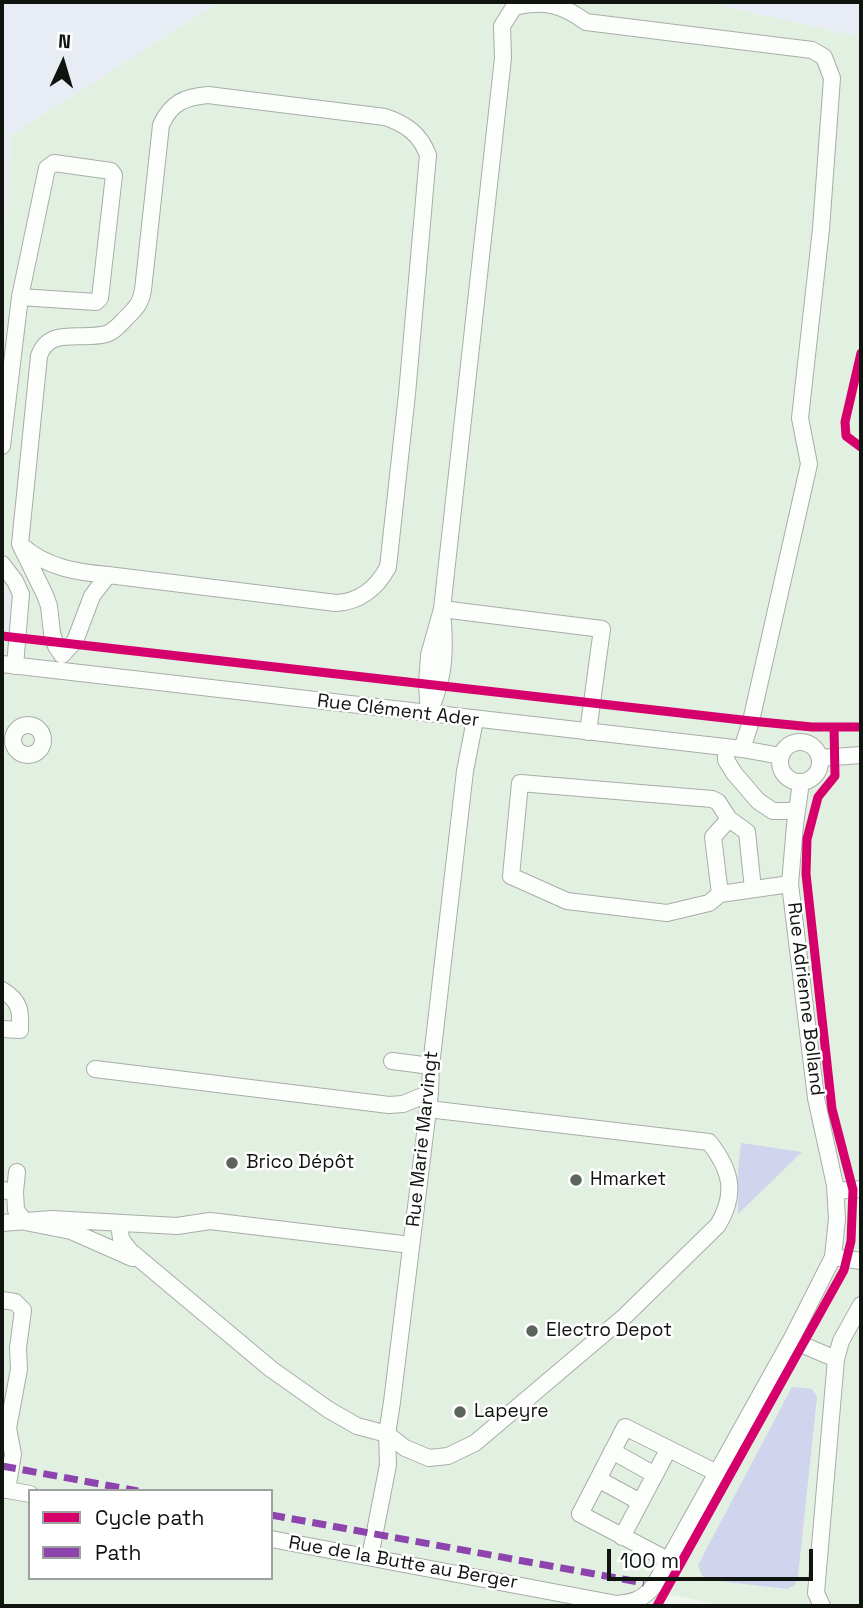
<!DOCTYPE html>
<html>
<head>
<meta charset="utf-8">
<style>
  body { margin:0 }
  #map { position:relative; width:863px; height:1608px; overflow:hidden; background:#eef6ee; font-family:"Space Grotesk",sans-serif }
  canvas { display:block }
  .frame { position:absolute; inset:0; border:4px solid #0f140f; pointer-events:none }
  .legend { position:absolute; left:28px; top:1489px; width:245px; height:91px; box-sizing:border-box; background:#fff; border:2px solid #9fa19f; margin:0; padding:9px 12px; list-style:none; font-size:21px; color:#0f140f }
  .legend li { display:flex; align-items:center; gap:14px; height:35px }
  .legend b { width:35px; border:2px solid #9fa19f }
  .north { position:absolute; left:28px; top:28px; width:70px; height:70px; -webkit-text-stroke:5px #fff; paint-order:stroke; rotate:4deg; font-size:19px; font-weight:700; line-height:28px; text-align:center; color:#0f140f }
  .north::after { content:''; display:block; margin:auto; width:24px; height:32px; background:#0f140f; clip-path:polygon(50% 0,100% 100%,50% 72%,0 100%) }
  .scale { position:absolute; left:607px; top:1549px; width:206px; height:32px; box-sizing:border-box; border:4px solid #0f140f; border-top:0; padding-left:9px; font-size:21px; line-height:24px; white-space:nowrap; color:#0f140f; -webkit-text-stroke:5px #fff; paint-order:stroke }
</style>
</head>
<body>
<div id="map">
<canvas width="863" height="1608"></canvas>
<div class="frame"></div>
<ul class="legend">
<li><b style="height:9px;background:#d6006c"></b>Cycle path</li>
<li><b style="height:9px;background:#8e44ad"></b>Path</li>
</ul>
<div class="north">N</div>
<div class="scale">100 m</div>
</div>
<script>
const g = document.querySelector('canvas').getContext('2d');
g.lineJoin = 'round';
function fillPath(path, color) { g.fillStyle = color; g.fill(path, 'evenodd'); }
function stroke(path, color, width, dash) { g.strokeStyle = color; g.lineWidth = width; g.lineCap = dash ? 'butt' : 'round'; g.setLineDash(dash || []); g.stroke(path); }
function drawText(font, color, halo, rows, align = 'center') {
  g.font = font + ' "Space Grotesk",sans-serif'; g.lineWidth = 5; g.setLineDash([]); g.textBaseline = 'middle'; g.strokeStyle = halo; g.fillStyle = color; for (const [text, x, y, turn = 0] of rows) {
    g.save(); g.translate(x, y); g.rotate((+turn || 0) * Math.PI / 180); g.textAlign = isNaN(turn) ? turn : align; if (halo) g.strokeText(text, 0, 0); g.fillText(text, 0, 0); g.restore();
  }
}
fillPath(new Path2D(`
  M219 2H706L861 37V1606H723L674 1595 636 1606H2V631L10 632V595L2 583V270L11 135ZM30 1491H271V1578H30Z`), '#e2f0e1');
fillPath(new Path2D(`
  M2 2H219L11 135 2 270Z
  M706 2H861V37Z
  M2 583 10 595V632L2 631Z`), '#e8ecf5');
fillPath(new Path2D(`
  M741 1143 802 1152 738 1214V1169Z
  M792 1387 812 1389 817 1397 798 1576 795 1585 787 1589 710 1580 702 1576 698 1565Z`), '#d1d4ed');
const minor = new Path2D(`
  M208 95 385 117C406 124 420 134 428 155L407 394 388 567C377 588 359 602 336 603L108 575 92 596 75 641 62 655 56 646 52 633 49 606 45 595 20 544 39 356C49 326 82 341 106 334 114 332 121 323 127 317 136 308 141 303 143 290L161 125C171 103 184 97 208 95Z
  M2 446 20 297 47 168 54 163 111 171 114 175 100 298 96 302 20 297
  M22 546C48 568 76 572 108 575
  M2 564 15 581 21 594 15 666
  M442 609 602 629 588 732
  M2 664 742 749 781 756
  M431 708C444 676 445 655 443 621
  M429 714 427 684 429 655 442 609 503 58 502 26 514 7C544 0 562 4 586 22L812 50 824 57 832 78 821 229 800 418 809 464 751 721 742 749
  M13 740a15 15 0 1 1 30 0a15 15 0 1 1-30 0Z
  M780 762a20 20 0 1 1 40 0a20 20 0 1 1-40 0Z
  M726 747V760L734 773 758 801 773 811H796
  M820 758 861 755
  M753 889 747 832 729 819 718 802 712 799 520 783 511 876 567 901 667 913 709 903 720 894 790 884
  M720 894 713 837 729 819
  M2 990C20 1001 21 1010 20 1030L2 1029
  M392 1061 431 1066
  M95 1069 389 1105 403 1104 430 1093
  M2 1190 15 1192 16 1210 25 1222 71 1231 132 1258
  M836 1191 861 1189
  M15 1192 17 1172
  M2 1223 51 1219 177 1226 210 1221 411 1245
  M119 1223 121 1239 130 1251 271 1369 329 1410 357 1426 387 1434 405 1448 429 1458 448 1456 475 1443 625 1316 718 1225C737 1193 731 1170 709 1142L428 1109
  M833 1257 861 1261
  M2 1300 15 1302 23 1310 18 1348 19 1369 8 1428 13 1454 7 1490
  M791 1340 836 1359 841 1341 861 1305
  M612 1451 655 1475
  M598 1479 640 1502
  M2 1489 30 1494
  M622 1537 668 1450
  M271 1539 617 1604C634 1602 642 1600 654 1586L791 1340 833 1257 837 1219 835 1185 816 1098 790 884 795 825 801 782
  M370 1557 388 1465 387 1434 392 1402 430 1093 431 1066 465 771 475 720
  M668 1560 580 1514 625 1427 717 1473
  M822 1606 816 1593 836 1359`);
stroke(minor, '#a8ada7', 18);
stroke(minor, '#fcfefc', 16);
stroke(new Path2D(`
  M2 1466 138 1491
  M271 1515 644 1583`), '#8e44ad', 7, [14, 7]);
stroke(new Path2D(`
  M861 353 845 422 846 436 861 447
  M2 636 751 721 812 727H861
  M657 1606 844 1270 851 1241 853 1190 832 1109 806 874 807 839 818 797 835 776 834 727`), '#d6006c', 9);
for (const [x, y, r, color] of [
  [232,1163,7,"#5d635d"],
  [576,1180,7,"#5d635d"],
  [532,1331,7,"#5d635d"],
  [460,1412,7,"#5d635d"]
]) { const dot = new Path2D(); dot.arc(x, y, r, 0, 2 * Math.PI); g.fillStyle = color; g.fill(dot); stroke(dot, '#fff', 2.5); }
drawText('19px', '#0f140f', '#fff', [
  ["Rue Clément Ader",398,711,7],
  ["Rue Adrienne Bolland",805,999,83],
  ["Rue Marie Marvingt",423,1139,-84],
  ["Rue de la Butte au Berger",403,1563,10]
]);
drawText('19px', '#0f140f', '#fff', [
  ["Brico Dépôt",246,1163],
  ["Hmarket",590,1180],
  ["Electro Depot",546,1331],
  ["Lapeyre",474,1412]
], 'left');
</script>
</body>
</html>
